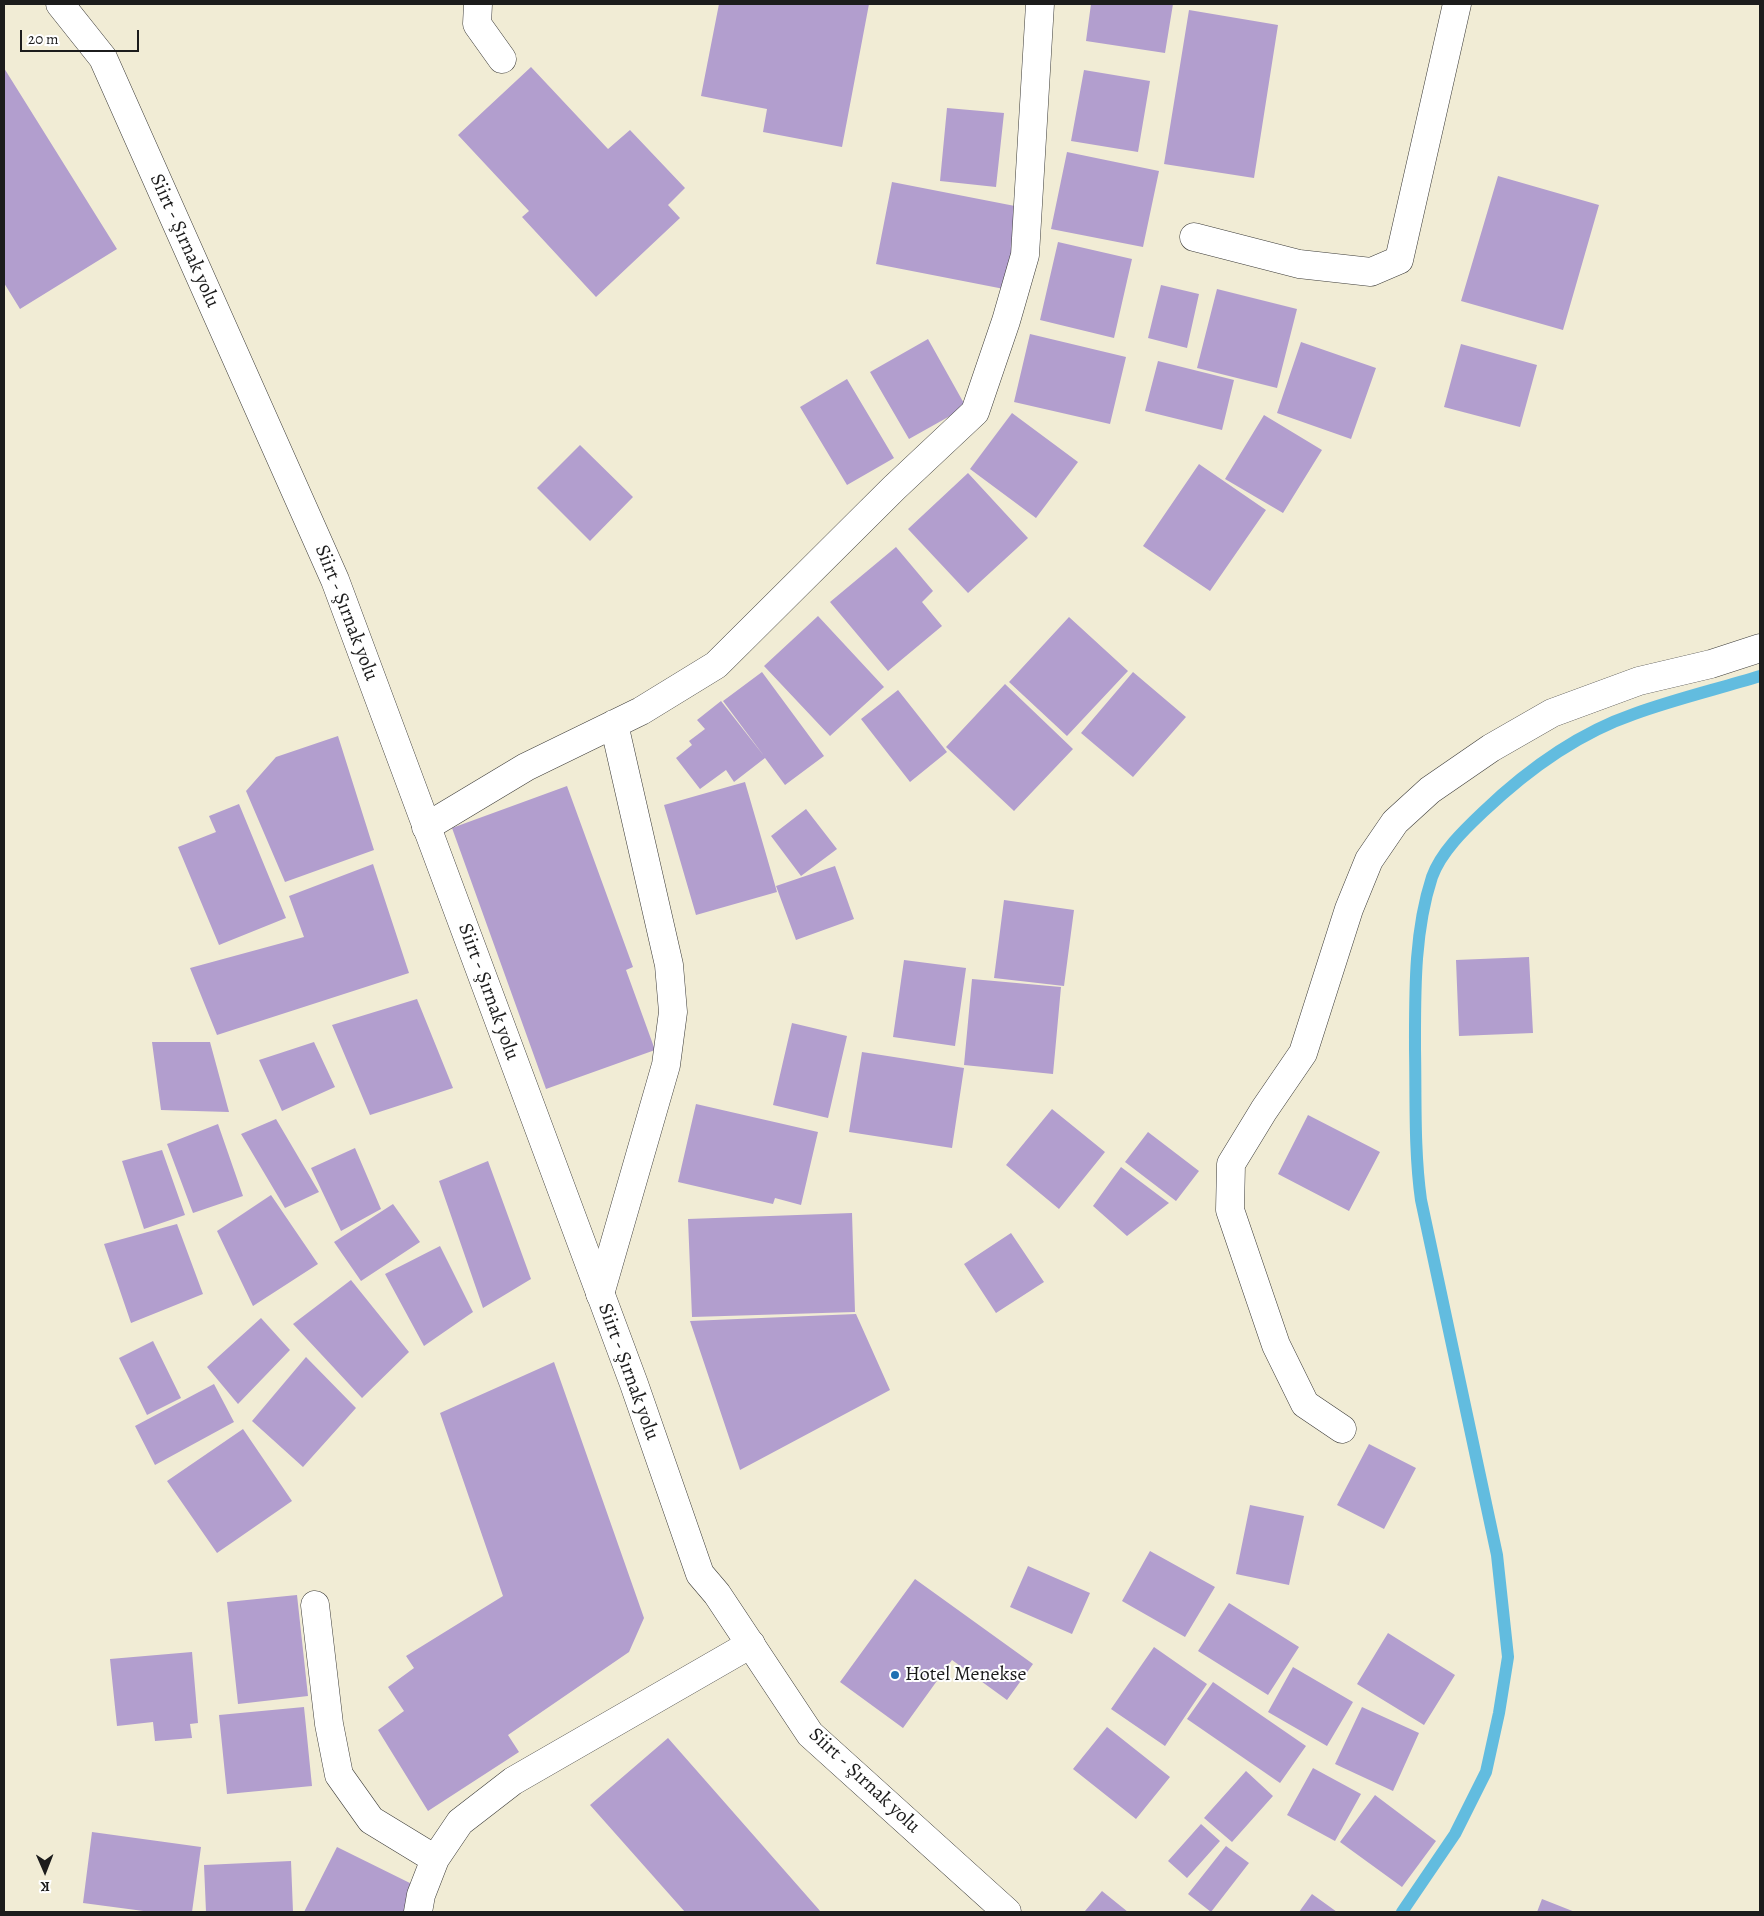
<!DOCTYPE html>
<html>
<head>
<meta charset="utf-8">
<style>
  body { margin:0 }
  #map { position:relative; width:1764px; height:1916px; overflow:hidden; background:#f1ecd5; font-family:Alegreya,serif }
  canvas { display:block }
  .frame { position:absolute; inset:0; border:5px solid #1c1c1c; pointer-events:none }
  .north { position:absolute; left:20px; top:1846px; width:50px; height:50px; -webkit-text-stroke:4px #fff; paint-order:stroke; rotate:179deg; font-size:14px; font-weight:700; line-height:20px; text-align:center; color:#1c1c1c }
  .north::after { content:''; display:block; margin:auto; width:18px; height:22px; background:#1c1c1c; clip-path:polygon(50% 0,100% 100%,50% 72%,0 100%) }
  .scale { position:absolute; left:20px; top:30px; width:119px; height:22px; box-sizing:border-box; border:2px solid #1c1c1c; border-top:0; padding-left:6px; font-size:15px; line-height:18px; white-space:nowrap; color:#1c1c1c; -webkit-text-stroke:4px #fff; paint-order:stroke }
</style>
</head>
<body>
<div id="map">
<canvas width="1764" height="1916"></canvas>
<div class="frame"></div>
<div class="north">K</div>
<div class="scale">20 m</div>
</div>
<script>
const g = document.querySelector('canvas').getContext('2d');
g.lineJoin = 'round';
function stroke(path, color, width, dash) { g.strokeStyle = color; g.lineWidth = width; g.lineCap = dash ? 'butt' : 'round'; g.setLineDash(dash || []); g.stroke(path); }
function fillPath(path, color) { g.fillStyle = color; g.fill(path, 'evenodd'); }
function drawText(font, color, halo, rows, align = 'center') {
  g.font = font + ' Alegreya,serif'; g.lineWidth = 4; g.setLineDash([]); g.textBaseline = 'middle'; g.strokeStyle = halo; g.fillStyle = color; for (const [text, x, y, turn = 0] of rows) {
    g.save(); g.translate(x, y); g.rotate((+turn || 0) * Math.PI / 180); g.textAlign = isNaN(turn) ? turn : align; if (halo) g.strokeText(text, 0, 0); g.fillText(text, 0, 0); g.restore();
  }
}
stroke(new Path2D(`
  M1402 1912 1455 1834 1486 1772 1499 1713 1508 1657 1497 1555 1421 1200C1414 1150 1416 1099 1415 1049 1415 992 1414 932 1432 877 1441 852 1464 830 1483 812 1526 771 1576 734 1634 714 1675 699 1718 689 1760 676`), '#62bcdf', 12);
fillPath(new Path2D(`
  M719 4H869L842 147 763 132 767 109 701 96Z
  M1091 4H1173L1165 53 1086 41Z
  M1189 10 1278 25 1254 178 1164 164Z
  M531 67 608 149 630 130 685 188 668 205 680 218 596 297 522 217 529 211 458 135Z
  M4 68 117 249 20 309 4 283Z
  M1084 70 1150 81 1138 152 1071 141Z
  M947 108 1004 113 996 187 940 181Z
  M1067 152 1159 171 1143 247 1051 229Z
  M1498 176 1599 205 1563 330 1461 301Z
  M892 182 1020 207 1004 289 876 264Z
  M1058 242 1132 259 1114 338 1040 320Z
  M1161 285 1199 294 1187 348 1148 338Z
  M1217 289 1297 309 1277 388 1197 368Z
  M1030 334 1126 357 1110 424 1014 402Z
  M928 339 966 407 909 439 870 372Z
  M1301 342 1376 368 1351 439 1277 413Z
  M1461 344 1537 365 1520 427 1444 407Z
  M1158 361 1234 380 1222 430 1145 411Z
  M847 379 894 458 847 485 800 407Z
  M1012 413 1078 462 1036 518 970 469Z
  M1264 415 1322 450 1283 513 1225 479Z
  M580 445 633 497 590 541 537 488Z
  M1199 464 1266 510 1210 591 1143 546Z
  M968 473 1028 538 968 593 908 529Z
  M896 547 933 591 922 602 942 626 888 671 830 602Z
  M818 616 884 687 830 736 764 666Z
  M1069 617 1128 671 1067 736 1009 682Z
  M762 672 824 756 785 785 765 758 734 782 726 770 700 789 676 758 692 745 689 741 705 729 697 720 721 701 764 756 723 701Z
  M1133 672 1186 717 1133 777 1081 733Z
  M1005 684 1073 749 1014 811 946 747Z
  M898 690 947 752 910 782 861 719Z
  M338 736 374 850 285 882 246 791 276 757Z
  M745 782 777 892 696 915 664 805Z
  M567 786 633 967 626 970 655 1050 546 1089 452 828Z
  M239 804 286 918 219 945 178 847 216 832 209 816Z
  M806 809 837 849 801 876 771 836Z
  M373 864 409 973 217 1035 190 968 304 937 289 896Z
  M835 866 854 919 796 940 776 886Z
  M1004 900 1074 910 1064 986 994 978Z
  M1529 957 1533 1033 1459 1036 1456 960Z
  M904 960 966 968 955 1046 893 1037Z
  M972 979 1061 987 1053 1074 964 1065Z
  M417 999 453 1088 370 1115 332 1025Z
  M792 1023 847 1036 828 1118 773 1105Z
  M152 1042H210L229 1112 161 1110Z
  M314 1042 335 1087 282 1111 259 1060Z
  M862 1052 964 1068 952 1148 849 1132Z
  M696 1104 818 1132 801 1205 775 1198 773 1204 678 1182Z
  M1052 1109 1105 1152 1059 1209 1006 1165Z
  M1308 1115 1380 1152 1349 1211 1278 1174Z
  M276 1119 319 1192 285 1208 241 1134Z
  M218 1124 243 1196 193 1213 167 1144Z
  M1148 1132 1199 1171 1176 1201 1125 1162Z
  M355 1148 381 1209 341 1231 311 1168Z
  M162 1150 185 1215 144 1229 122 1161Z
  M488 1161 531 1279 483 1308 439 1181Z
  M1121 1167 1169 1203 1127 1236 1093 1206Z
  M271 1195 318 1264 253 1306 217 1231Z
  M393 1204 420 1242 361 1281 334 1242Z
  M852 1213 855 1312 692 1317 688 1219Z
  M177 1224 203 1294 131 1323 104 1244Z
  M1011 1233 1044 1282 996 1313 964 1264Z
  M440 1246 473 1312 424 1346 385 1274Z
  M351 1280 409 1352 362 1398 293 1324Z
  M856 1314 890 1390 740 1470 690 1321Z
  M261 1318 290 1350 238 1404 207 1367Z
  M153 1341 181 1398 147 1415 119 1358Z
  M306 1357 356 1408 303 1467 252 1421Z
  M554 1362 644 1618 629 1652 508 1735 519 1752 428 1811 378 1730 404 1711 388 1687 414 1668 406 1656 503 1596 440 1413Z
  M214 1384 234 1422 155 1465 135 1426Z
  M243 1429 292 1501 217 1553 167 1481Z
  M1369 1444 1416 1468 1384 1529 1337 1505Z
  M1250 1505 1304 1516 1289 1585 1236 1574Z
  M1150 1551 1215 1587 1185 1637 1122 1601Z
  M1028 1566 1090 1593 1072 1634 1010 1607Z
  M915 1579 1033 1664 1007 1700 952 1660 903 1728 840 1682Z
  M297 1595 308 1696 238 1704 227 1602Z
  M1229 1603 1299 1647 1268 1695 1198 1651Z
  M1388 1633 1455 1675 1424 1725 1357 1684Z
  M1154 1647 1207 1684 1165 1746 1111 1709Z
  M192 1652 198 1723 190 1724 192 1738 155 1741 153 1722 117 1726 110 1659Z
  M1293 1667 1353 1702 1327 1746 1268 1712Z
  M1213 1682 1306 1746 1280 1783 1187 1719Z
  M304 1707 312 1786 227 1794 219 1715Z
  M1362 1707 1419 1733 1393 1791 1335 1764Z
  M1107 1727 1170 1777 1136 1819 1073 1769Z
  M668 1738 821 1912H685L590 1805Z
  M1313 1768 1361 1794 1335 1841 1287 1815Z
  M1246 1771 1273 1796 1232 1842 1204 1818Z
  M1375 1795 1436 1841 1402 1887 1340 1842Z
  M1201 1824 1220 1841 1187 1878 1168 1861Z
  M92 1832 201 1847 192 1912H151L83 1903Z
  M1226 1846 1249 1863 1211 1912 1188 1894Z
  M337 1847 420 1888 407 1912H304Z
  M291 1861 293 1912H206L204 1865Z
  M1102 1891 1128 1912H1087L1085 1911Z
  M1312 1894 1337 1912H1299Z
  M1542 1899 1575 1912H1537Z`), '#b29ece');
const minor = new Path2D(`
  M478 4 477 24 502 59
  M1194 237 1299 264 1371 272 1399 260 1457 4
  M426 827 526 767 641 711 716 665 894 488 975 412 1006 321 1025 255 1040 4
  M600 1294 666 1065 673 1012 669 965 614 724
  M1342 1429 1305 1404 1276 1345 1230 1210 1231 1164 1264 1110 1303 1053 1349 909 1369 860 1395 822 1430 790 1491 748 1552 713 1639 681 1711 664 1760 648
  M315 1605 329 1724 339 1775 371 1820 435 1859
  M418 1912 421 1895 435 1859 460 1822 513 1781 751 1644`);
const tertiary = new Path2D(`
  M60 4 103 58 335 580 634 1384 700 1574 717 1594 810 1734 1007 1912`);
stroke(minor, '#3c3b38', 29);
stroke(tertiary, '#3c3b38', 29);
stroke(minor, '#fff', 28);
stroke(tertiary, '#fff', 28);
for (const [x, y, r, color] of [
  [895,1675,5,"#1f6fb2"]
]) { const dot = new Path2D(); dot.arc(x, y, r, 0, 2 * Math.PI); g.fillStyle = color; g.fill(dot); stroke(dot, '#fff', 2); }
drawText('20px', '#1c1c1c', '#fff', [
  ["Siirt - Şırnak yolu",184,241,66],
  ["Siirt - Şırnak yolu",346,613,69],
  ["Siirt - Şırnak yolu",488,992,70],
  ["Siirt - Şırnak yolu",628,1372,70],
  ["Siirt - Şırnak yolu",864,1781,43]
]);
drawText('20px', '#1c1c1c', '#fff', [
  ["Hotel Menekse",905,1675]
], 'left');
</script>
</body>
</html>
